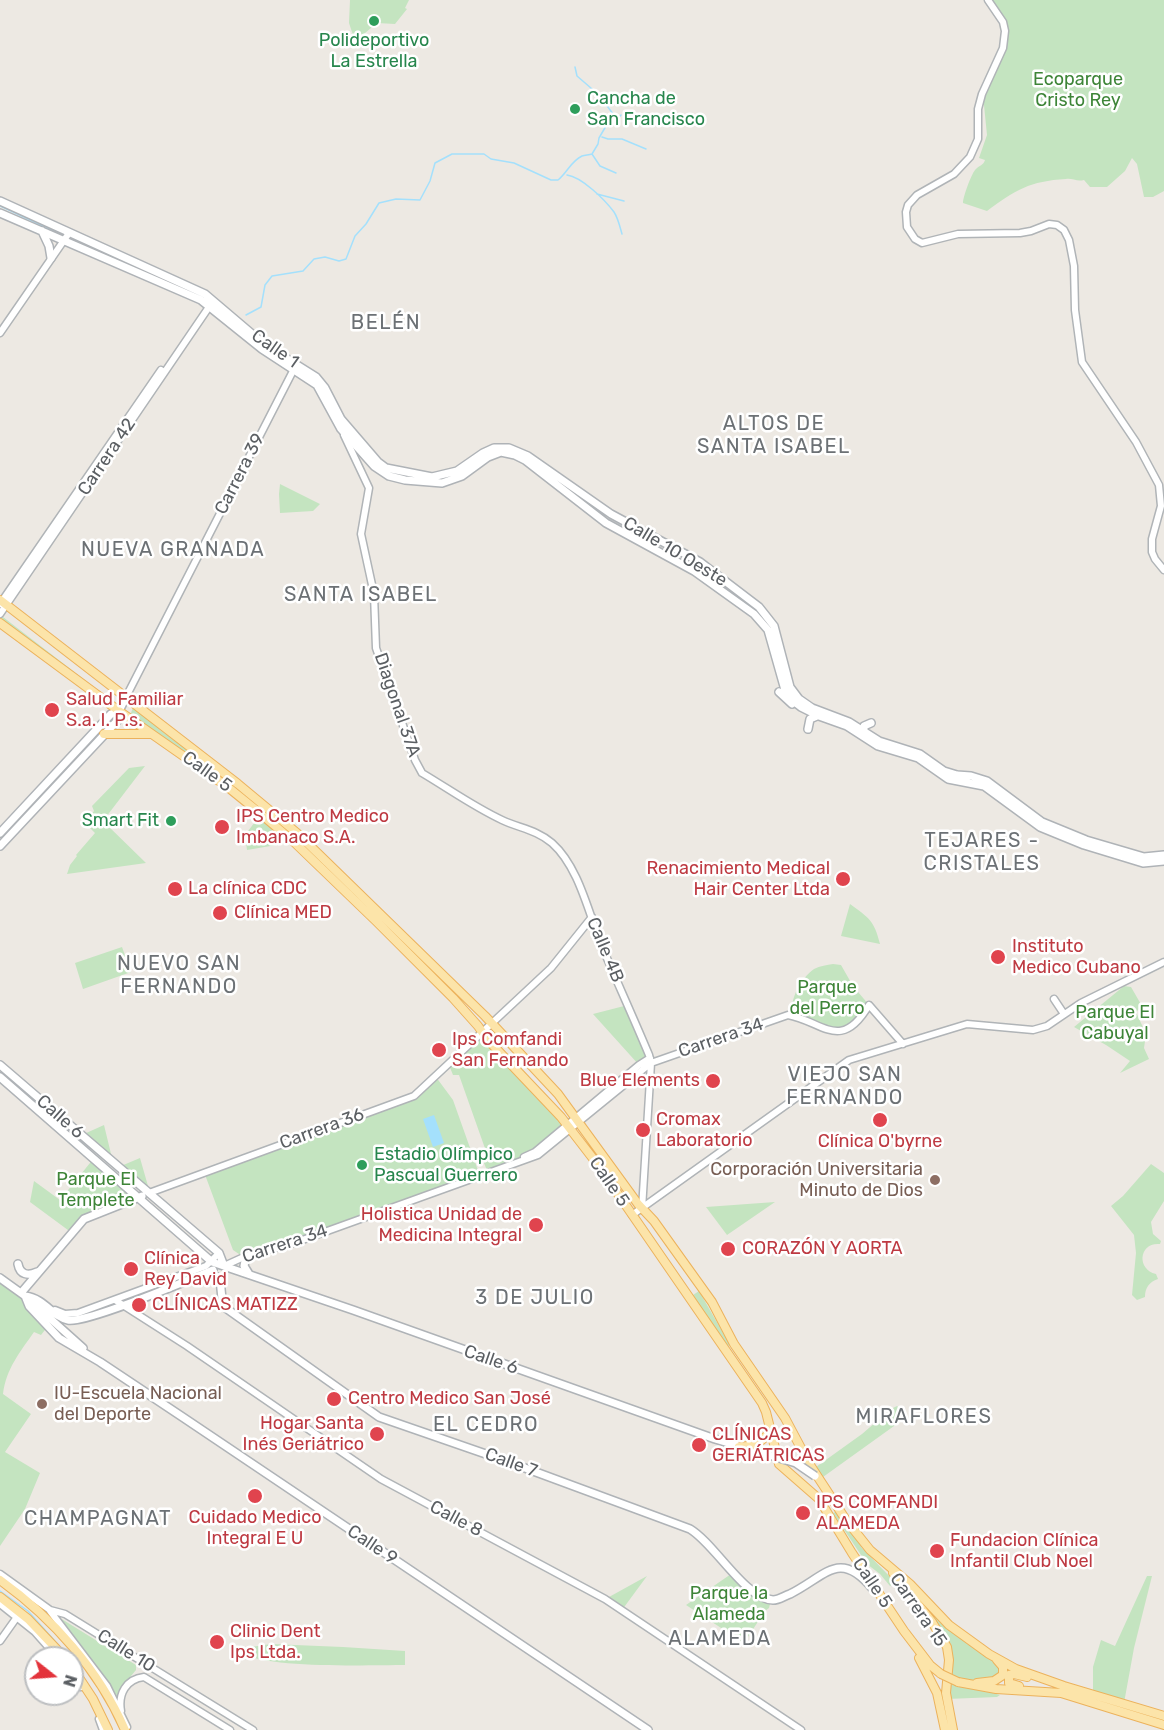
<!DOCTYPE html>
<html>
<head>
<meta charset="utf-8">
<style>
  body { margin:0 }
  #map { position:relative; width:1164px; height:1730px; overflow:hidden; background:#ede9e3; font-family:Rubik,sans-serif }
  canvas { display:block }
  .north { position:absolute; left:24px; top:1646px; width:60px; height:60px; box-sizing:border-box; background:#fff; border:2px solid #bdbfc1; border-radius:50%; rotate:107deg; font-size:16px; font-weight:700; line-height:24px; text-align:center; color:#5b5f63 }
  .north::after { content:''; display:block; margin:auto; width:21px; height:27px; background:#e3333b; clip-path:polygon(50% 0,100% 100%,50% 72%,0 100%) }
</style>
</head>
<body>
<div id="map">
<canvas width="1164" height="1730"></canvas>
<div class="north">N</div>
</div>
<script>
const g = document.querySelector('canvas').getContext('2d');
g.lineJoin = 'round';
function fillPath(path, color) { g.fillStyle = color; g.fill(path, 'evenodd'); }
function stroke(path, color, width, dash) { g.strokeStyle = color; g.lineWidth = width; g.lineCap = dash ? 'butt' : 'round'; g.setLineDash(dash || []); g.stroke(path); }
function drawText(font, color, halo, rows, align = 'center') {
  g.font = font + ' Rubik,sans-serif'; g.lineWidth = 5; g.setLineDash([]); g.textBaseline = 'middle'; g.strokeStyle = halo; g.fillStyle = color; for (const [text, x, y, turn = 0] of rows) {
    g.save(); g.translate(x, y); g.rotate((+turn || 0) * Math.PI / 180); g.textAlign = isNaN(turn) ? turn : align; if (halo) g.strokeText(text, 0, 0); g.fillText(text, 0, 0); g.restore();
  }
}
fillPath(new Path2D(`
  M350 0H409L405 8 407 9 395 24 377 23 359 38 356 44 349 23Z
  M988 0H1164V191L1153 197H1144L1137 164 1132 158 1125 171 1107 187H1090L1084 180C1077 182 1072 178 1066 179 1030 181 1015 190 987 211L963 203C963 197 971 175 975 170 979 165 983 166 985 160L979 158 987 135 984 105 979 104 997 63 1005 31Z
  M280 484 320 504 313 511 280 513 279 494Z
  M3 617 112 701 110 703 0 622Z
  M134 704 160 730 224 776 221 780 130 716Z
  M145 766 103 821 146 863 67 874 70 865 77 856 76 855 95 833 84 822 94 811 92 806 129 768Z
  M261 814 294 842 247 850 245 835Z
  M850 904C869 918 874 920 880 944L841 936Z
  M122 947 131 972 83 989 75 963Z
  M833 964 841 965 853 986 869 1005 856 1023 838 1030 793 1015C788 1001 802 977 814 969 820 966 827 965 833 964Z
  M1124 986 1131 987 1142 1006 1136 1012 1146 1034 1144 1048 1149 1059 1120 1073 1130 1061 1106 1045 1074 1027Z
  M628 1005 650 1058 639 1065 593 1014Z
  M483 1033 567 1124 535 1152 488 1173 482 1158 487 1154 459 1075H453L449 1065Z
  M436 1077 453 1100 480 1176 294 1243 242 1256 233 1250 204 1172 414 1096Z
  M104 1125 112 1158 84 1134Z
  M94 1158 139 1197 84 1219 72 1233 30 1202 34 1181 60 1200Z
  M140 1158 148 1186 146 1187 121 1166Z
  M1151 1164 1164 1173V1201L1151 1222 1153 1234 1161 1241 1160 1244C1139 1242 1136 1269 1156 1274L1158 1279C1149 1282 1145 1288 1145 1297L1137 1300 1132 1295 1136 1253 1134 1235 1111 1206 1123 1196Z
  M775 1202 727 1235 706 1207Z
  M0 1282 17 1290 48 1326 41 1335 34 1332C20 1352 6 1369 3 1394L31 1414 5 1452 40 1473 25 1509 0 1546Z
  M699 1291 730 1345 726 1347 693 1295Z
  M897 1406 905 1412 901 1421 823 1477 816 1467 862 1434 891 1409Z
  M838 1511 862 1548 895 1582 890 1586 880 1574 867 1564 833 1513Z
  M734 1572 750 1590 771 1600 769 1608 765 1611 744 1643 686 1605Z
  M647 1576 622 1610 606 1599 609 1597Z
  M1147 1576H1152L1134 1648 1124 1703 1093 1695V1667L1101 1640 1115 1646Z
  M929 1613 938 1615 989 1654 1004 1672 982 1690 1000 1695 997 1697 947 1699 949 1660Z
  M60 1618 136 1665V1670L121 1688 118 1700 104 1677Z
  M271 1644 343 1647 405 1651V1665C372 1665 267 1669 242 1653L251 1647Z`), '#c4e4c0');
fillPath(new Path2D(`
  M434 1115 444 1143 433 1147 423 1119Z`), '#a4e0fc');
stroke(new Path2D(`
  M575 67 577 76 599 95 616 118
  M602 137 608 139H622L646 149
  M592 154 600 166 616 173
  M567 175C582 177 605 200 614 212 618 218 620 227 622 234
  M597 194 624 201
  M0 206 58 233
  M72 239 202 297
  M246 315 261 307 265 285 272 276 303 271 314 259 325 257 339 261 346 259 355 236 366 224 379 203 396 199 420 200 430 181 435 163 452 154H484L491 159 514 163 551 180H558C567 173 571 161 582 156 586 155 589 155 592 154L598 144 599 138 606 126 614 122 621 115
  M0 1591 28 1611 70 1658
  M72 1660 80 1671`), '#a4e0fc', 1.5);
const tertiary = new Path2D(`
  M988 0 1003 22 1005 31 1003 48 982 94 978 109V139L970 157 954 174 917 195 908 205 906 212 907 227 915 239 922 243 958 234 1020 233 1031 231 1049 224 1057 225 1064 230 1069 240 1074 266 1075 310 1082 362 1136 442 1159 485 1161 506 1152 539V552L1155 559 1164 570
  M0 333 69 233
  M344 435 369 488 361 534 374 594 376 648 415 760 422 773C449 789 474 807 502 820 519 828 537 830 552 843 580 868 589 916 603 949 618 984 634 1019 649 1055L651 1063 642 1209
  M0 604 161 370
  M0 614 211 304
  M126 697 295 367
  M1054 999 1064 1014
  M524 1157 535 1152 639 1065 650 1058
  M149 1193 414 1096 551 968 592 917
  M632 1215 849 1060 967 1024 1033 1030 1047 1026 1081 1003 1164 962
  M224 1266 246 1256 294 1243 538 1155 651 1063 788 1015C822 1021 841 1053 869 1005L903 1044
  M115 1300 187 1346 381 1479 605 1599 801 1730
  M55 1310 65 1314 78 1313 206 1266 219 1253
  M0 1574 50 1610 65 1614 253 1730
  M0 1604 35 1632 58 1658
  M50 1611 107 1686 127 1727
  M0 1641 17 1617
  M72 1675 81 1687
  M121 1711C118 1694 126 1679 144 1677L230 1730
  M99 1719 103 1730`);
const secondary = new Path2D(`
  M0 201 205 294 265 345 316 377 325 388 341 419 378 462 386 468 432 477 457 471 483 453 494 448H509L528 456 611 514 700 562 759 607 774 626 790 687 799 699 812 708 849 722 879 741 920 754 944 771 957 775 971 776 987 781 1042 822 1086 840 1144 857 1164 855
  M0 213 201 300 262 349 317 385 341 429 374 466 389 476 405 480 442 483 462 476 488 457 501 452 515 455 525 460 606 523 694 571 754 614 768 630 785 690 792 700 801 707 819 716 847 726 878 746 918 758 948 779 984 786 1040 827 1084 845 1143 863 1164 861
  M42 231 49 246 51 258
  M779 692 792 704
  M808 729 810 719 817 716
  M864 732V726L871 723
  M0 833 111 714 119 711
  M0 846 118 720 119 711 126 697
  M0 1065 219 1253 224 1266
  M0 1077 212 1262 353 1310 715 1439 759 1452
  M246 1256 244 1266 249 1274
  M18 1264C20 1275 28 1276 37 1272
  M209 1272 220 1279 222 1299 227 1309 379 1417 506 1461 690 1529C715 1544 745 1599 773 1600 779 1600 784 1596 790 1594 826 1576 839 1549 872 1588
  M0 1278 25 1296 83 1348
  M21 1293 84 1219 142 1196
  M25 1296 29 1306 59 1338 100 1362 184 1418 648 1730
  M25 1296C46 1299 52 1317 68 1320 86 1324 191 1279 213 1270`);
const primary = new Path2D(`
  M0 600 238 784 297 833 485 1016 558 1094 638 1204 654 1221 712 1302 734 1344 785 1418 810 1465 846 1520 870 1550 910 1584 949 1625 989 1654 1016 1669 1064 1686 1164 1716
  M0 623 119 711 229 788 261 814 294 842 376 921 453 998 478 1026 487 1039 561 1117 598 1165 762 1403 766 1412 779 1464 819 1499 852 1553 904 1631 930 1665 941 1674
  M104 734H151
  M739 1447 756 1445 771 1432
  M893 1573 932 1622 947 1647 949 1660 946 1693 953 1730
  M0 1580C53 1618 99 1670 125 1730
  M0 1597 28 1619 65 1658
  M919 1658 937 1693 945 1730
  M72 1667 93 1699 108 1730
  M958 1682 996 1689 1061 1693 1164 1725
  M977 1683 994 1681 1003 1675V1667L997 1660
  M1019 1686 1009 1683V1675L1014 1674 1027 1677`);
stroke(tertiary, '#b0b4b7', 9);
stroke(secondary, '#afb3b7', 10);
stroke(primary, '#ecb25c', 10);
stroke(tertiary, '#fff', 6);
stroke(secondary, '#fff', 7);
stroke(primary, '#fce4a9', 8);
const secondaryBridge = new Path2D(`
  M759 1452 796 1463 815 1476`);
const primaryBridge = new Path2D(`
  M941 1674 958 1682`);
stroke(secondaryBridge, '#afb3b7', 10, []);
stroke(primaryBridge, '#ecb25c', 10, []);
stroke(secondaryBridge, '#fff', 7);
stroke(primaryBridge, '#fce4a9', 8);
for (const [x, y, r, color] of [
  [374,21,6,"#2e9e5b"],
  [575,109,6,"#2e9e5b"],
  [52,710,8,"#e0444e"],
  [171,821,6,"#2e9e5b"],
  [222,827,8,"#e0444e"],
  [843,879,8,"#e0444e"],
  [175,889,8,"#e0444e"],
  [220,913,8,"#e0444e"],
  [998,957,8,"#e0444e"],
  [439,1050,8,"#e0444e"],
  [713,1081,8,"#e0444e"],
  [880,1120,8,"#e0444e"],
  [643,1130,8,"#e0444e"],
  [362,1165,6,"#2e9e5b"],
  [935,1180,6,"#8d6e63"],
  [536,1225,8,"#e0444e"],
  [728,1249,8,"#e0444e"],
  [131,1269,8,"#e0444e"],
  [139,1305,8,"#e0444e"],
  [334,1399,8,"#e0444e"],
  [42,1404,6,"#8d6e63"],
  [377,1434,8,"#e0444e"],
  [699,1445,8,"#e0444e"],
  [255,1496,8,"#e0444e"],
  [803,1513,8,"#e0444e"],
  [937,1551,8,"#e0444e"],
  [217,1642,8,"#e0444e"]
]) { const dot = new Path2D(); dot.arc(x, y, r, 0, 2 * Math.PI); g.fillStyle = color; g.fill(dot); stroke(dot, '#fff', 2); }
drawText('18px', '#27864d', '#fff', [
  ["Polideportivo",374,41,"center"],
  ["La Estrella",374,62,"center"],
  ["Cancha de",587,99],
  ["San Francisco",587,120],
  ["Smart Fit",159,821,"right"],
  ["Estadio Olímpico",374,1155],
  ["Pascual Guerrero",374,1176]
], 'left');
drawText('18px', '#3e8538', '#fff', [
  ["Ecoparque",1078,80],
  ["Cristo Rey",1078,101],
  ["Parque",827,988],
  ["del Perro",827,1009],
  ["Parque El",1115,1013],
  ["Cabuyal",1115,1034],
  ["Parque El",96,1180],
  ["Templete",96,1201],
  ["Parque la",729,1594],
  ["Alameda",729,1615]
]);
drawText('18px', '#5b5f63', '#fff', [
  ["Calle 1",275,349,35],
  ["Carrera 42",107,457,-56],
  ["Carrera 39",240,474,-63],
  ["Calle 10 Oeste",675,552,31],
  ["Diagonal 37A",397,705,71],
  ["Calle 5",207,772,36],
  ["Calle 4B",605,950,67],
  ["Carrera 34",721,1038,-19],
  ["Calle 6",60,1117,41],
  ["Carrera 36",322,1129,-20],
  ["Calle 5",609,1182,55],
  ["Carrera 34",285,1244,-18],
  ["Calle 6",491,1360,19],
  ["Calle 7",511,1463,20],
  ["Calle 8",456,1519,28],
  ["Calle 9",372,1545,34],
  ["Calle 5",872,1583,56],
  ["Carrera 15",918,1610,55],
  ["Calle 10",126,1651,32]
]);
drawText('18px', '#be3a42', '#fff', [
  ["Salud Familiar",66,700],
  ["S.a. I. P.s.",66,721],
  ["IPS Centro Medico",236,817],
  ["Imbanaco S.A.",236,838],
  ["Renacimiento Medical",830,869,"right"],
  ["Hair Center Ltda",830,890,"right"],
  ["La clínica CDC",188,889],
  ["Clínica MED",234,913],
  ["Instituto",1012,947],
  ["Medico Cubano",1012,968],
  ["Ips Comfandi",452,1040],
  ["San Fernando",452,1061],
  ["Blue Elements",700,1081,"right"],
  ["Cromax",656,1120],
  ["Laboratorio",656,1141],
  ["Clínica O'byrne",880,1142,"center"],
  ["Holistica Unidad de",522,1215,"right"],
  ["Medicina Integral",522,1236,"right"],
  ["CORAZÓN Y AORTA",742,1249],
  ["Clínica",144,1259],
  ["Rey David",144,1280],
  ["CLÍNICAS MATIZZ",152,1305],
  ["Centro Medico San José",348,1399],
  ["Hogar Santa",364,1424,"right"],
  ["Inés Geriátrico",364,1445,"right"],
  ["CLÍNICAS",712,1435],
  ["GERIÁTRICAS",712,1456],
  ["IPS COMFANDI",816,1503],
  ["ALAMEDA",816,1524],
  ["Cuidado Medico",255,1518,"center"],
  ["Integral E U",255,1539,"center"],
  ["Fundacion Clínica",950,1541],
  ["Infantil Club Noel",950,1562],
  ["Clinic Dent",230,1632],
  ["Ips Ltda.",230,1653]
], 'left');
drawText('18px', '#785e54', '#fff', [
  ["Corporación Universitaria",923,1170],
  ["Minuto de Dios",923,1191],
  ["IU-Escuela Nacional",54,1394,"left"],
  ["del Deporte",54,1415,"left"]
], 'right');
g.letterSpacing = '1.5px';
drawText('20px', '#6c7175', '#fff', [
  ["BELÉN",386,323],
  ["ALTOS DE",774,424],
  ["SANTA ISABEL",774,447],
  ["NUEVA GRANADA",173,550],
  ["SANTA ISABEL",361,595],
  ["TEJARES -",982,841],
  ["CRISTALES",982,864],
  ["NUEVO SAN",179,964],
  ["FERNANDO",179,987],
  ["VIEJO SAN",845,1075],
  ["FERNANDO",845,1098],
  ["3 DE JULIO",535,1298],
  ["MIRAFLORES",924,1417],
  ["EL CEDRO",486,1425],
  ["CHAMPAGNAT",98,1519],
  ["ALAMEDA",720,1639]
]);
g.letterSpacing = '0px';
</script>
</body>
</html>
